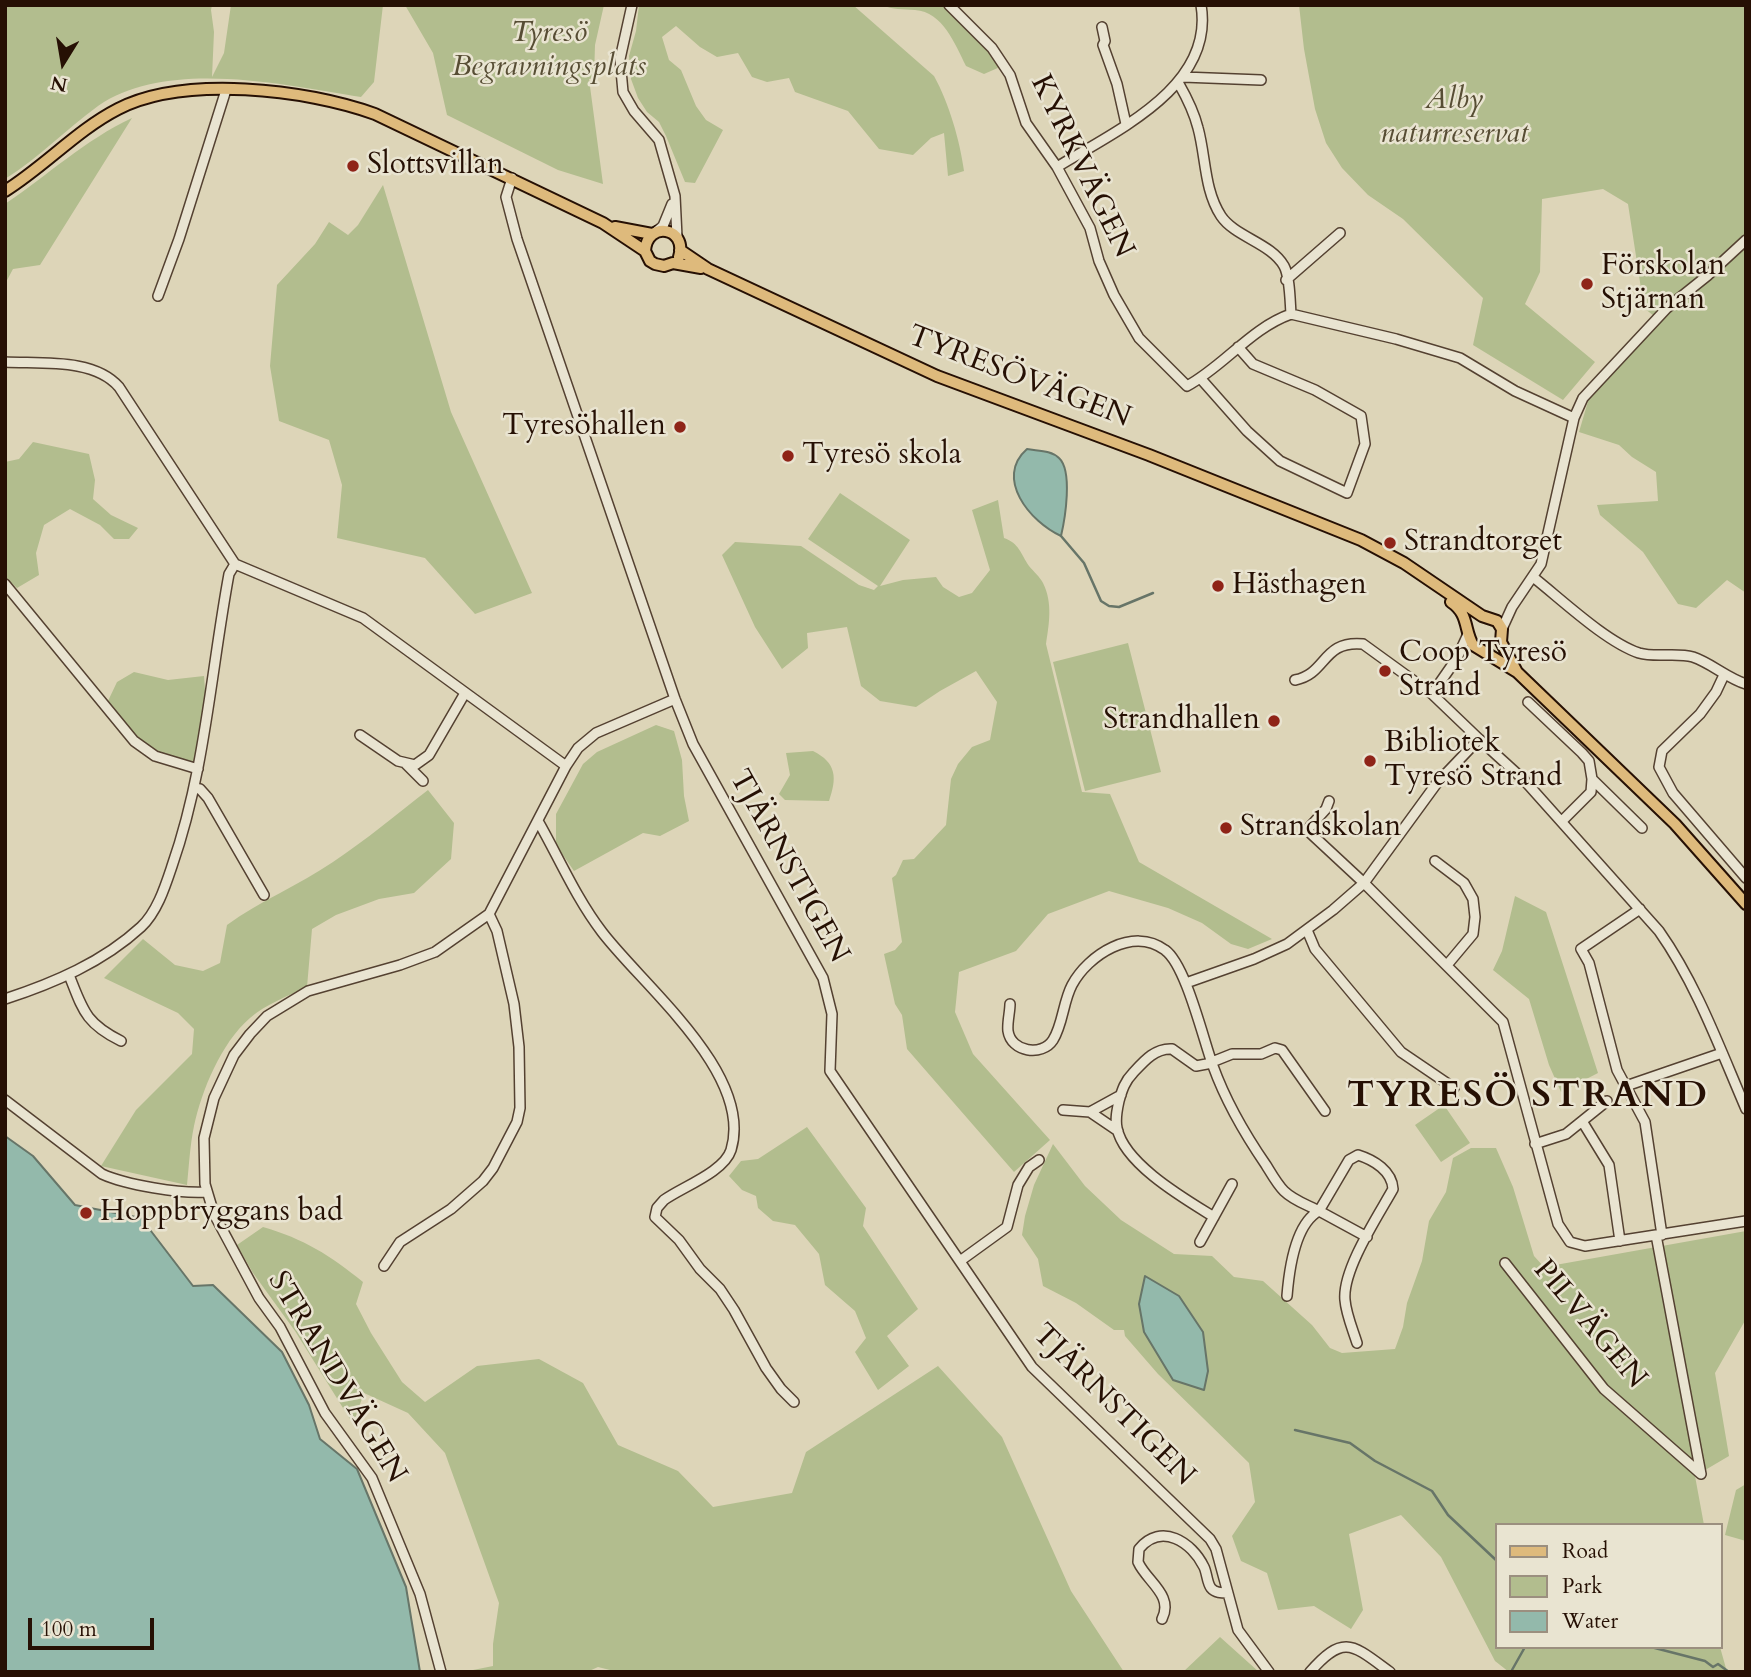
<!DOCTYPE html>
<html>
<head>
<meta charset="utf-8">
<style>
  body { margin:0 }
  #map { position:relative; width:1751px; height:1677px; overflow:hidden; background:#ddd5b8; font-family:Cardo,serif }
  canvas { display:block }
  .frame { position:absolute; inset:0; border:7px solid #261004; pointer-events:none }
  .legend { position:absolute; left:1495px; top:1523px; width:228px; height:126px; box-sizing:border-box; background:#e9e4d1; border:2px solid #9b8f7f; margin:0; padding:9px 12px; list-style:none; font-size:21px; color:#261004 }
  .legend li { display:flex; align-items:center; gap:14px; height:35px }
  .legend b { width:35px; border:2px solid #9b8f7f }
  .north { position:absolute; left:28px; top:28px; width:70px; height:70px; -webkit-text-stroke:5px #e9e4d1; paint-order:stroke; rotate:191deg; font-size:19px; font-weight:700; line-height:28px; text-align:center; color:#261004 }
  .north::after { content:''; display:block; margin:auto; width:24px; height:32px; background:#261004; clip-path:polygon(50% 0,100% 100%,50% 72%,0 100%) }
  .scale { position:absolute; left:28px; top:1618px; width:126px; height:32px; box-sizing:border-box; border:4px solid #261004; border-top:0; padding-left:9px; font-size:21px; line-height:24px; white-space:nowrap; color:#261004; -webkit-text-stroke:5px #e9e4d1; paint-order:stroke }
</style>
</head>
<body>
<div id="map">
<canvas width="1751" height="1677"></canvas>
<div class="frame"></div>
<ul class="legend">
<li><b style="height:9px;background:#deba7c"></b>Road</li>
<li><b style="height:19px;background:#b2bd8e"></b>Park</li>
<li><b style="height:19px;background:#93b9ab"></b>Water</li>
</ul>
<div class="north">N</div>
<div class="scale">100 m</div>
</div>
<script>
const g = document.querySelector('canvas').getContext('2d');
g.lineJoin = 'round';
function fillPath(path, color) { g.fillStyle = color; g.fill(path, 'evenodd'); }
function stroke(path, color, width, dash) { g.strokeStyle = color; g.lineWidth = width; g.lineCap = dash ? 'butt' : 'round'; g.setLineDash(dash || []); g.stroke(path); }
function drawText(font, color, halo, rows, align = 'center') {
  g.font = font + ' Cardo,serif'; g.lineWidth = 5; g.setLineDash([]); g.textBaseline = 'middle'; g.strokeStyle = halo; g.fillStyle = color; for (const [text, x, y, turn = 0] of rows) {
    g.save(); g.translate(x, y); g.rotate((+turn || 0) * Math.PI / 180); g.textAlign = isNaN(turn) ? turn : align; if (halo) g.strokeText(text, 0, 0); g.fillText(text, 0, 0); g.restore();
  }
}
fillPath(new Path2D(`
  M5 5H212L211 10 214 32 212 77 224 53 231 5H383L374 82 361 97C285 85 167 58 98 106 66 129 39 158 5 179Z
  M405 5H604L595 45 594 78 589 79 603 184 558 170 447 115 433 53Z
  M639 5H853L934 76C949 103 960 141 964 171L948 176 944 133 931 138 913 155 879 149 848 111 795 92 789 78 767 82 752 77 738 53 717 57 700 47 676 26 662 37 669 60 681 70 696 106 706 120 723 130 695 183 685 182 666 136 659 122 647 112 638 98 631 79 629 56 636 31Z
  M881 5H942L988 48 1000 67 984 74 966 66C955 44 943 12 915 10 902 9 894 10 881 5Z
  M1299 5H1746V593L1727 580 1696 608 1678 604 1643 552 1600 515 1597 505 1658 501 1656 472 1632 457 1619 445 1579 432 1589 398 1606 376 1659 320 1644 308 1628 204 1603 189 1542 199 1540 272 1525 304 1595 362 1563 400 1473 345 1483 298 1403 219 1368 195 1342 168 1326 143 1315 109 1304 49Z
  M132 118 40 265 13 269 5 284V204C48 175 85 140 132 118Z
  M383 185 451 412 532 593 475 614 425 558 337 538 342 485 329 440 279 421 270 366 277 285 315 244 329 222 348 235 358 225Z
  M33 442 89 454 95 480 93 499 111 515 138 528 129 539H114L100 525 70 509 44 525 36 553 39 575 17 588 5 577V462L19 459Z
  M840 493 910 540 880 586 903 580 936 577 943 587 959 597 972 593 990 570 972 510 998 500 1004 538C1019 543 1021 554 1029 566 1034 572 1040 577 1043 583 1053 603 1049 624 1046 644L1082 792 1110 794 1139 862 1272 939 1248 949 1231 944 1202 923 1168 908 1109 891 1048 914 1016 951 959 972 955 1012 973 1054 1050 1140 1014 1172 907 1049 902 1015 895 1004 884 954 895 950 902 942 892 878 896 875 903 860 914 859 946 825 951 779 958 764 972 747 990 740 997 702 976 671 940 691 916 707 880 701 861 686 847 627 807 633 808 648 782 669 755 627 722 555 735 542 801 546 859 585 874 590 878 586 808 539Z
  M1128 643 1161 772 1085 791 1053 662Z
  M134 672 168 680 204 676 206 704 197 763 162 755 139 740 108 701 117 682Z
  M656 725 674 731 682 760 684 796 689 821 660 836 643 833 574 871 556 845V814L583 764 597 752Z
  M813 751C837 763 837 778 829 801L785 800 779 794 790 775 786 753Z
  M428 790 454 823 451 859 414 893 379 899 336 915 312 929 307 987C288 996 266 1004 250 1018 221 1043 202 1090 194 1126 190 1145 189 1166 187 1185L101 1166 136 1110 192 1054 194 1029 178 1013 104 978 143 939 175 965 203 971 220 963 227 925C260 901 299 885 333 862 366 840 397 814 428 790Z
  M1515 896 1546 912 1598 1073 1561 1092 1549 1065 1529 999 1493 970 1502 951Z
  M1444 1105 1470 1143 1441 1162 1415 1125Z
  M807 1127 866 1208 863 1226 918 1309 887 1336 909 1366 878 1390 855 1352 866 1338 855 1311 825 1285 819 1254 795 1225 773 1221 758 1208 756 1196 742 1190 729 1176 741 1161 758 1159Z
  M1053 1144 1085 1186 1121 1220 1174 1254 1212 1256 1234 1277 1263 1281 1312 1325 1330 1348 1342 1353 1395 1349 1403 1327 1407 1303 1422 1261 1429 1221 1446 1192 1453 1158 1471 1148H1496L1513 1187 1534 1256 1544 1267 1746 1231V1319L1715 1373 1729 1456 1695 1476 1704 1525H1497V1647H1720L1727 1672H1509L1495 1661 1441 1557 1401 1515 1349 1534 1363 1610 1351 1629 1314 1606 1278 1610 1267 1573 1241 1561 1232 1536 1255 1502 1249 1463 1158 1374 1125 1336 1124 1330H1114L1076 1303 1043 1286 1038 1259 1022 1235 1025 1216 1034 1185Z
  M263 1227C304 1239 330 1255 363 1282L356 1304 371 1333 402 1382 425 1402 477 1366 539 1359 583 1383 618 1445 678 1471 713 1507 792 1493 806 1452 938 1366 1002 1437 1071 1591 1124 1672H618L598 1667 587 1672H463L493 1666V1644L499 1603 445 1453 408 1413 364 1393 353 1424 295 1331 253 1273 237 1245Z
  M1746 1484V1541L1725 1535 1736 1490Z
  M1220 1637 1259 1672H1183Z`), '#b2bd8e');
const water = new Path2D(`
  M1027 449C1038 451 1051 450 1059 458 1073 471 1065 519 1061 536 1030 522 994 478 1027 449Z
  M5 1136 33 1156 75 1205 141 1218 193 1286 213 1285 282 1352 309 1405 320 1439 357 1469 406 1587 420 1672H5Z
  M1145 1276 1179 1296 1203 1332 1208 1371 1204 1390 1173 1380 1144 1332 1139 1304Z`);
fillPath(water, '#93b9ab');
stroke(water, '#677568', 2);
stroke(new Path2D(`
  M1061 536 1084 563 1101 601 1109 606 1119 607 1153 593
  M1295 1430 1350 1443 1375 1461 1432 1491 1448 1515 1497 1561
  M1651 1647 1705 1661 1713 1667 1718 1664 1729 1672
  M1512 1670 1525 1647`), '#677568', 2.5);
const minor = new Path2D(`
  M632 5 620 59 623 92 634 111 659 140 675 196 677 237
  M949 5 992 48 1010 75 1026 123 1057 167 1090 228 1099 261 1114 295 1139 338 1187 386C1224 366 1251 328 1291 314L1396 339 1460 358 1515 391 1574 418
  M1102 27 1105 41 1103 45 1117 84 1126 124
  M1183 77 1261 80
  M1179 84C1187 98 1194 112 1198 128 1206 157 1204 190 1221 216 1235 237 1271 243 1284 266 1290 277 1290 301 1291 314
  M1057 167C1115 131 1215 87 1201 5
  M512 178 506 197 517 239 675 699 693 744 823 978 832 1014 830 1071 1032 1367 1210 1539 1216 1549 1238 1630 1269 1672
  M657 231 663 226 672 204
  M1286 280 1340 233
  M158 296 179 239 226 90
  M5 362C41 364 94 358 119 387L235 564 363 618 566 766
  M1201 379 1247 431 1280 461 1347 493 1365 444 1361 416 1315 390 1253 364 1238 347
  M1533 577C1561 599 1606 642 1639 653 1656 658 1676 652 1693 657 1711 663 1727 678 1746 684
  M5 584 134 741 155 756 198 769
  M1502 629 1512 607 1541 564 1574 418 1583 398 1667 308 1707 276 1746 240
  M1724 675 1716 692 1700 714 1662 751 1659 767 1673 793 1746 878
  M1432 694 1457 658 1468 634
  M1528 702 1582 753 1589 761 1592 779 1642 828
  M360 735 398 761 415 765 429 755 465 693
  M1479 739 1524 780 1659 931C1697 985 1720 1049 1746 1109
  M406 764 423 781
  M194 788 200 789 208 798 264 895
  M1329 801 1326 809 1307 830 1364 883 1503 1022 1558 1224 1570 1242 1585 1246 1746 1221
  M538 821C559 858 576 898 602 932 643 986 754 1074 731 1150 724 1172 682 1187 664 1200L657 1208 655 1217 679 1240 700 1269 720 1289 734 1310 766 1368 781 1389 794 1402
  M1562 821 1591 792 1592 779
  M1435 861 1464 883 1473 899 1475 917 1473 934 1447 965
  M1640 909 1581 949 1589 963 1617 1070 1645 1122 1662 1235
  M1307 930 1315 949 1401 1052 1454 1088
  M69 975C83 1010 85 1023 121 1041
  M1186 983 1254 959 1287 944 1333 910 1364 883 1437 783 1479 739 1432 694 1363 644C1322 640 1327 674 1295 680
  M5 999C54 983 103 962 141 927 157 912 165 887 172 866 205 772 211 671 229 574L235 564
  M1010 1004C1010 1012 1007 1023 1008 1031 1011 1052 1042 1057 1053 1040 1063 1024 1063 1002 1072 985 1088 955 1133 926 1165 950 1186 965 1203 1039 1213 1066 1226 1102 1244 1133 1266 1165 1271 1173 1277 1184 1284 1191 1294 1201 1308 1205 1321 1212 1336 1220 1352 1229 1367 1237
  M1212 1062 1232 1054H1261L1275 1048 1282 1050 1325 1111
  M1212 1063 1196 1066 1172 1049C1155 1048 1144 1061 1133 1073 1125 1081 1122 1090 1119 1101 1117 1110 1115 1119 1117 1128 1124 1164 1185 1199 1214 1217
  M1626 1086 1722 1053
  M5 1100 102 1174C126 1185 181 1194 207 1192
  M1063 1110 1090 1112 1118 1131
  M1090 1112 1121 1095
  M1582 1121 1609 1165 1620 1241
  M1535 1144 1566 1134 1607 1101
  M1656 1235 1701 1474
  M1200 1242 1232 1184
  M960 1261 1007 1227 1018 1185 1029 1167 1039 1160
  M1505 1263 1604 1389 1701 1474
  M384 1266 400 1242 451 1209 483 1181 493 1168 517 1122 520 1108 519 1047 514 1004 497 931 489 914
  M1287 1296C1289 1271 1295 1224 1319 1211L1349 1160 1358 1155C1374 1160 1392 1171 1393 1189 1378 1216 1342 1270 1345 1300 1346 1314 1353 1330 1357 1343
  M1162 1619C1174 1595 1147 1582 1138 1562L1139 1549C1161 1522 1192 1542 1204 1567 1207 1573 1207 1583 1211 1588 1215 1593 1222 1593 1227 1593
  M441 1672 420 1594 372 1478 325 1413 280 1327 259 1298 214 1214 205 1184 204 1138 214 1098 234 1055 250 1034 267 1016 308 991 400 965 435 952 489 914 566 766 578 748 596 733 675 699
  M1310 1672C1344 1633 1353 1645 1390 1672`);
const major = new Path2D(`
  M5 191C45 166 77 130 118 109 184 75 306 89 375 114L603 223 645 251 650 261 655 264 664 266 673 263 701 268
  M615 227 652 234
  M680 250 708 269 937 376 1149 455 1361 540 1404 563 1482 616 1497 621 1502 629 1501 642 1517 672
  M645 251C647 220 688 227 679 257
  M1451 602C1469 614 1464 630 1473 645L1517 672 1675 824 1746 904`);
stroke(minor, '#544131', 12);
stroke(major, '#261004', 14);
stroke(minor, '#e9e4d1', 9);
stroke(major, '#deba7c', 10);
for (const [x, y, r, color] of [
  [353,166,7,"#8f2418"],
  [1587,284,7,"#8f2418"],
  [680,427,7,"#8f2418"],
  [788,456,7,"#8f2418"],
  [1390,543,7,"#8f2418"],
  [1218,586,7,"#8f2418"],
  [1385,671,7,"#8f2418"],
  [1274,721,7,"#8f2418"],
  [1370,761,7,"#8f2418"],
  [1226,828,7,"#8f2418"],
  [86,1213,7,"#8f2418"]
]) { const dot = new Path2D(); dot.arc(x, y, r, 0, 2 * Math.PI); g.fillStyle = color; g.fill(dot); stroke(dot, '#e9e4d1', 2.5); }
drawText('italic 30px', '#574d34', '#e9e4d1', [
  ["Tyresö",549,34],
  ["Begravningsplats",549,68],
  ["Alby",1454,101],
  ["naturreservat",1454,135]
]);
drawText('30px', '#261004', '#e9e4d1', [
  ["Slottsvillan",367,166],
  ["Förskolan",1601,267],
  ["Stjärnan",1601,301],
  ["Tyresöhallen",666,427,"right"],
  ["Tyresö skola",802,456],
  ["Strandtorget",1404,543],
  ["Hästhagen",1232,586],
  ["Coop Tyresö",1399,654],
  ["Strand",1399,688],
  ["Strandhallen",1260,721,"right"],
  ["Bibliotek",1384,744],
  ["Tyresö Strand",1384,778],
  ["Strandskolan",1240,828],
  ["Hoppbryggans bad",100,1213]
], 'left');
drawText('30px', '#261004', '#e9e4d1', [
  ["KYRKVÄGEN",1081,167,64],
  ["TYRESÖVÄGEN",1019,378,21],
  ["TJÄRNSTIGEN",788,867,61],
  ["PILVÄGEN",1589,1325,50],
  ["STRANDVÄGEN",336,1378,59],
  ["TJÄRNSTIGEN",1113,1406,45]
]);
g.letterSpacing = '2px';
drawText('bold 37px', '#261004', '#e9e4d1', [
  ["TYRESÖ STRAND",1528,1097]
]);
g.letterSpacing = '0px';
</script>
</body>
</html>
